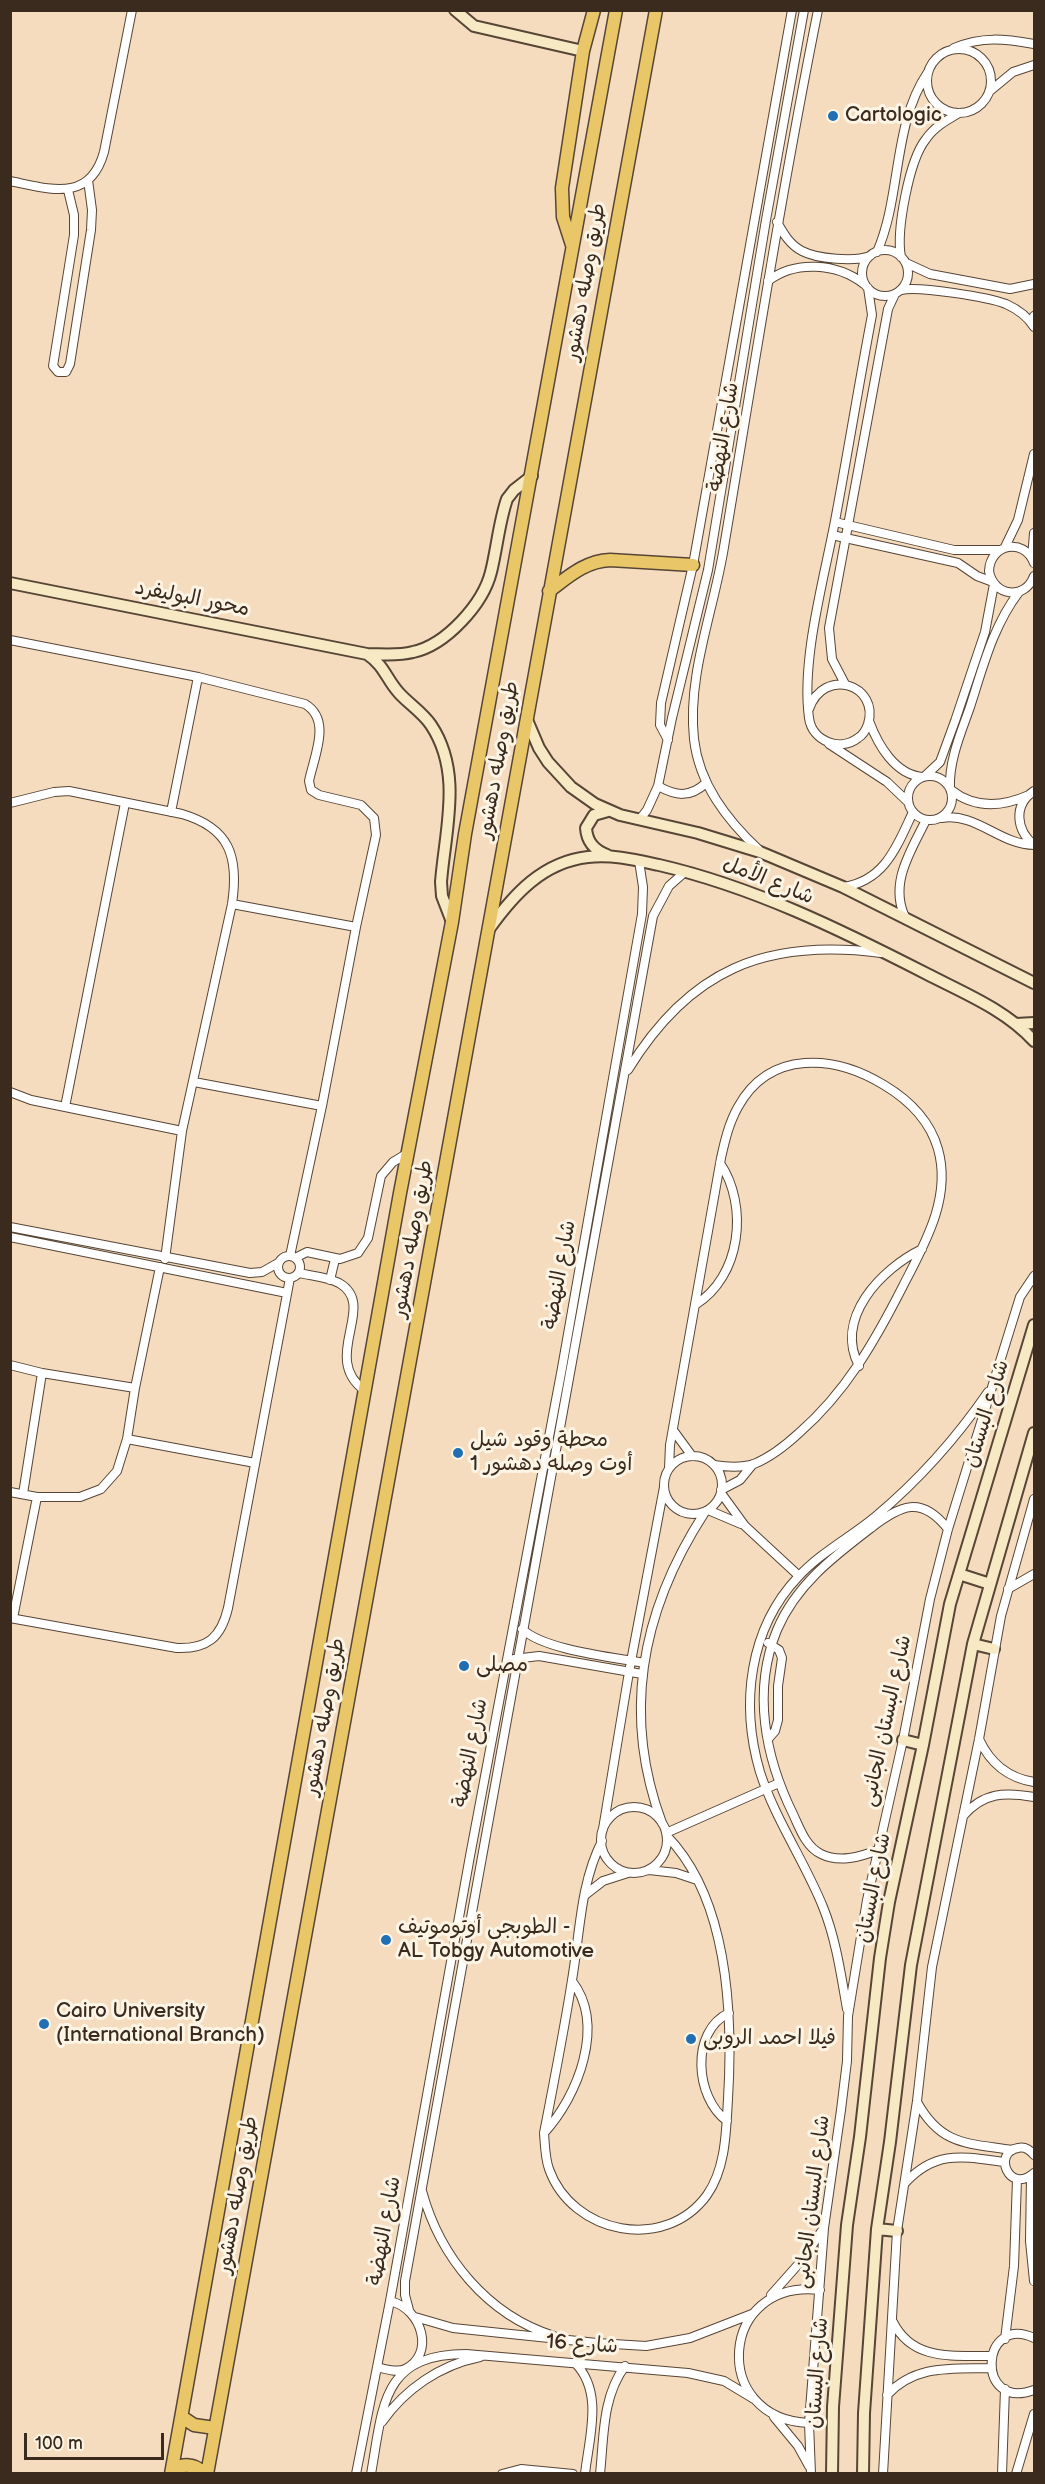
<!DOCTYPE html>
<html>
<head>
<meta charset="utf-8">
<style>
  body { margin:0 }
  #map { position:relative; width:1045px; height:2484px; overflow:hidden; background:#f5dcbf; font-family:"Balsamiq Sans",sans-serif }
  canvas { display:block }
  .frame { position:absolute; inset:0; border:12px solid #3b2a1e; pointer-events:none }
  .scale { position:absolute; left:24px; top:2433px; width:140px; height:27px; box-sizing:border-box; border:3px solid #3b2a1e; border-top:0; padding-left:8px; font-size:18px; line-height:21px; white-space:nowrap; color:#3b2a1e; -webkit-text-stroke:4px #fcf5e5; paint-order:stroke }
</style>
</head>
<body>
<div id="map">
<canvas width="1045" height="2484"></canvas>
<div class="frame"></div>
<div class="scale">100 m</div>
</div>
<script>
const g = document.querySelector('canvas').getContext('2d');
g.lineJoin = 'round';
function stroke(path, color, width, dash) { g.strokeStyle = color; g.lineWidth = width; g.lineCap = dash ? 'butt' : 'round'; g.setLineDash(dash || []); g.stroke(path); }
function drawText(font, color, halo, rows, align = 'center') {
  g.font = font + ' "Balsamiq Sans","Playpen Sans Arabic",sans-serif'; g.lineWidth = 6; g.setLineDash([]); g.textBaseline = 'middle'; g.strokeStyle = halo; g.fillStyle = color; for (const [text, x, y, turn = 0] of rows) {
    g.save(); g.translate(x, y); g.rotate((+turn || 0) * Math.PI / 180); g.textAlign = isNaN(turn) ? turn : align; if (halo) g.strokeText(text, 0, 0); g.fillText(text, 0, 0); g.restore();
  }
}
const street = new Path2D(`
  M954 48C982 36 1005 39 1034 44
  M927 81a32 32 0 1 1 64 0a32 32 0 1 1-64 0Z
  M990 91 1013 72 1034 65
  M10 181C50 189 90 203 104 152L132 10
  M68 190 74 215V235L53 366 58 372H66L70 364 91 230 92 210 88 180
  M777 222C783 233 790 245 802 251 817 259 855 262 870 256
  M862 273a23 23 0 1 1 46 0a23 23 0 1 1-46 0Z
  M877 252C902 195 892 125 928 72
  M901 257C896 231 909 160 926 139 934 127 947 120 959 113
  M906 263 930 274 1010 289 1034 284
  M768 281C795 260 837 263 864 284
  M901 290C919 286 988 297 1006 304 1017 309 1028 317 1034 327
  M1034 316V318
  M835 522 954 550H999
  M832 535 958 563 977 576 993 582
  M1005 547 1018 520 1034 454
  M1032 558 1034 533
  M1034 563C1024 537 990 544 989 571 993 596 1025 601 1034 576
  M10 640 198 677 305 704C332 720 314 756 309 781L311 790 319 795 361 805 374 818 376 835 356 927 322 1106 290 1256
  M845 684 832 659 829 628 888 309 895 294
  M809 709C824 666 880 685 868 724 866 730 863 735 858 738 840 752 812 741 809 718 801 660 824 579 835 521 848 452 859 383 872 315L868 288
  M869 721C878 745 895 775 923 777
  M668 740 660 725 661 703 693 565 792 10
  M829 744 887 782 908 802
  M908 798a22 22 0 1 1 44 0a22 22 0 1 1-44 0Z
  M925 776 940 762 955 721 985 632 994 584
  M658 786C676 796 690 798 706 783
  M950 787C949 760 961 733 970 707 983 667 993 626 1019 592
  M951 790C975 809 1002 807 1029 795
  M1034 791C1013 805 1016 830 1034 845
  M10 803 54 792 69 791 182 814C230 828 239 857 232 904L182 1131 165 1259
  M171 812 198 677
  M942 818C975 812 1001 845 1034 845
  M640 819 647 810 658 786 672 718 708 570 766 220 804 10
  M759 850C727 820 699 784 694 739 687 675 714 610 724 547 754 368 782 189 818 10
  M843 887C885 881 897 846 913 812
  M232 904 356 927
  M906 919C888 884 911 851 926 820
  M628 1070C689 970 765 938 881 953
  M194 1082 322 1106
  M10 1092 31 1100 182 1131
  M65 1107 125 803
  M10 1227 250 1273 262 1272 278 1263
  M10 1237 287 1293
  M278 1267a11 11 0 1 1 22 0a11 11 0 1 1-22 0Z
  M295 1258 307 1252 340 1259 358 1253 368 1238 381 1176 393 1162 408 1153
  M299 1273C312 1276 328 1277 339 1283 379 1306 319 1357 365 1391
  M330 1280 335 1259
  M695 1305C741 1277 749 1206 720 1163
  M10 1365 42 1373 135 1388
  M859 1366C834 1318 881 1269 922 1249
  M673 1430 692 1456
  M127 1439 255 1463
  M664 1485a29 29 0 1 1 58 0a29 29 0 1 1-58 0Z
  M669 1468 670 1445 721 1158C725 1140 729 1123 738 1107 770 1049 835 1055 884 1085 909 1100 930 1121 938 1149 952 1198 924 1245 903 1286 875 1341 846 1392 799 1433 786 1445 771 1457 754 1464 741 1468 727 1467 714 1465
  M721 1490 740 1480 753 1464
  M10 1492 37 1497H80L101 1489 117 1471 127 1439 135 1388 160 1267
  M721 1493 745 1526 799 1576
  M23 1494 42 1373
  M708 1510 741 1524
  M1008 1589 1034 1574
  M10 1618 177 1648C207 1649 221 1638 228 1608L290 1278
  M13 1618 37 1497
  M522 1629C544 1650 612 1657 644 1663
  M514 1659 539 1656 642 1674
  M768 1739 775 1731 778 1720V1686L782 1658 779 1650 768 1643
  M979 1739C990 1763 1008 1778 1034 1782
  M601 1840a33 33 0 1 1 66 0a33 33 0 1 1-66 0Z
  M963 1816C984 1792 1005 1792 1034 1797
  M662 1823C621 1713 642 1609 705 1512
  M603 1829 629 1672 664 1487
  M666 1833 779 1783
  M602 1841C580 1884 580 1934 572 1980 564 2031 554 2082 544 2133 545 2145 545 2158 549 2169 572 2234 665 2253 707 2195 726 2168 726 2131 728 2099 733 2015 729 1900 667 1836
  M878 1850C860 1857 839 1863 821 1854 806 1847 800 1829 793 1814 765 1757 752 1691 777 1630 796 1585 833 1557 871 1528 901 1505 921 1495 948 1529
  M649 1870 676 1873 697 1880
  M585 1895 603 1881 628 1873
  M847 2009C841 1975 836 1939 823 1907 805 1862 775 1819 760 1772 740 1704 749 1629 798 1577 821 1552 851 1537 876 1516 919 1480 957 1437 988 1392
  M917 2102C941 2146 968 2143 1012 2150
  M727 2121C695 2098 690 2031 729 2013
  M544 2133C578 2096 606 2025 572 1981
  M1034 2173C1009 2195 992 2152 1018 2148 1025 2146 1030 2150 1034 2155
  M1031 2176 1030 2241 1034 2281
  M906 2182C937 2149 965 2157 1005 2162
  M422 2191C440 2257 487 2315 554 2336
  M771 2295 803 2259 823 2229
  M409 2310 405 2295V2281L653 916 669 886 686 871
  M415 2317 453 2328 597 2343 646 2346 690 2338 752 2314
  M893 2322C913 2362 954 2355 992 2356
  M1034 2338C980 2313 975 2412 1034 2390
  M1005 2339 1014 2266 1017 2179
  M575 2363C604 2392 589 2437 585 2474
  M377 2367C385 2369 397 2373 405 2369 435 2355 423 2309 390 2301
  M887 2395C916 2364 952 2369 991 2368
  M774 2417 798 2446 809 2466
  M382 2422C405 2389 440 2365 480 2357
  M809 2423C709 2419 719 2278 820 2290
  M356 2474 390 2301 470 1856 562 1368 642 914 643 887 639 861
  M371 2474C383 2407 381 2354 466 2354L688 2373 724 2381 754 2399
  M502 2474 521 2469 573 2474
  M600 2474C604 2437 602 2397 625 2366
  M811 2474 809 2423 824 2228 841 2110 847 2061 848 2016 867 1900 903 1740 930 1599 948 1529 1020 1297 1034 1276
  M883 2474 897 2231 917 2101 932 1967 979 1739 1001 1616 1034 1499
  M1002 2474 1005 2389
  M1016 2474 1034 2414`);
const secondary = new Path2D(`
  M455 10 474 26 583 51
  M10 583 367 654C382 654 398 656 413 652 446 645 483 604 491 572 497 548 499 522 507 499L514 490 532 476
  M367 654C385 666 386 679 399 693 409 704 423 713 431 725 463 773 445 830 441 882L442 896 452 922
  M527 720 539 748 548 762 571 787 595 804 620 815 698 833 760 852 843 887 1034 983
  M607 855C594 850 587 842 586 828L594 815 608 811
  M489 929C514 894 543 862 588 857 612 854 636 860 659 865 754 887 841 930 927 974 964 993 1006 1010 1034 1041
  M1016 1024 1034 1023
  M959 1574 990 1584
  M973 1644 994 1649
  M903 1740 923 1745
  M877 2229 897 2231
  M832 2474 833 2407 847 2225 860 2137 880 1958 889 1902 923 1745 950 1604 1034 1325
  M863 2474 864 2413 877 2229 890 2142 911 1965 973 1644 1034 1433`);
const primary = new Path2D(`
  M572 245 563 217 562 188 583 51 594 10
  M549 591C568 577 585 561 610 560L693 565
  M182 2417 194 2425 215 2428
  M172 2470C184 2463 195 2464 205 2474
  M171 2474 400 1193 452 922 465 834 616 10
  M207 2474 656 10`);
stroke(street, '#574536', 10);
stroke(secondary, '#574536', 14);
stroke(primary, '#574536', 15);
stroke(street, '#fff', 8);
stroke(secondary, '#f6e9c3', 10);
stroke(primary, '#e9c769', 12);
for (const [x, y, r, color] of [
  [833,116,6,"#1f6fb2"],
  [458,1453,6,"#1f6fb2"],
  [464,1666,6,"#1f6fb2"],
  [386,1940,6,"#1f6fb2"],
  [44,2024,6,"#1f6fb2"],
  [691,2039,6,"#1f6fb2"]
]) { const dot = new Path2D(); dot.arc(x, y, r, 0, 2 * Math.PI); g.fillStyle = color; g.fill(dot); stroke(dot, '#fcf5e5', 2); }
drawText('21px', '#3b2a1e', '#fcf5e5', [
  ["Cartologic",845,116],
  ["محطة وقود شيل",470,1441],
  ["أوت وصله دهشور 1",470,1465],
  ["مصلى",476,1666],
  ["الطوبجى أوتوموتيف -",398,1928],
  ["AL Tobgy Automotive",398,1952],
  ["Cairo University",56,2012],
  ["(International Branch)",56,2036],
  ["فيلا احمد الروبى",703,2039]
], 'left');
drawText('21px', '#3b2a1e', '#fcf5e5', [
  ["طريق وصله دهشور",586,282,-80],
  ["شارع النهضة",724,437,-81],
  ["محور البوليفرد",192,599,11],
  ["طريق وصله دهشور",499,760,-80],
  ["شارع الأمل",768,881,22],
  ["طريق وصله دهشور",413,1239,-80],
  ["شارع النهضة",560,1275,-80],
  ["شارع البستان",987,1414,-73],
  ["طريق وصله دهشور",325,1717,-80],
  ["شارع البستان الجانبى",887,1721,-78],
  ["شارع النهضة",471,1753,-79],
  ["شارع البستان",874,1888,-79],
  ["طريق وصله دهشور",238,2195,-80],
  ["شارع البستان الجانبى",813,2202,-83],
  ["شارع النهضة",385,2231,-80],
  ["شارع 16",582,2345,4],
  ["شارع البستان",818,2373,-86]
]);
</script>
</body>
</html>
